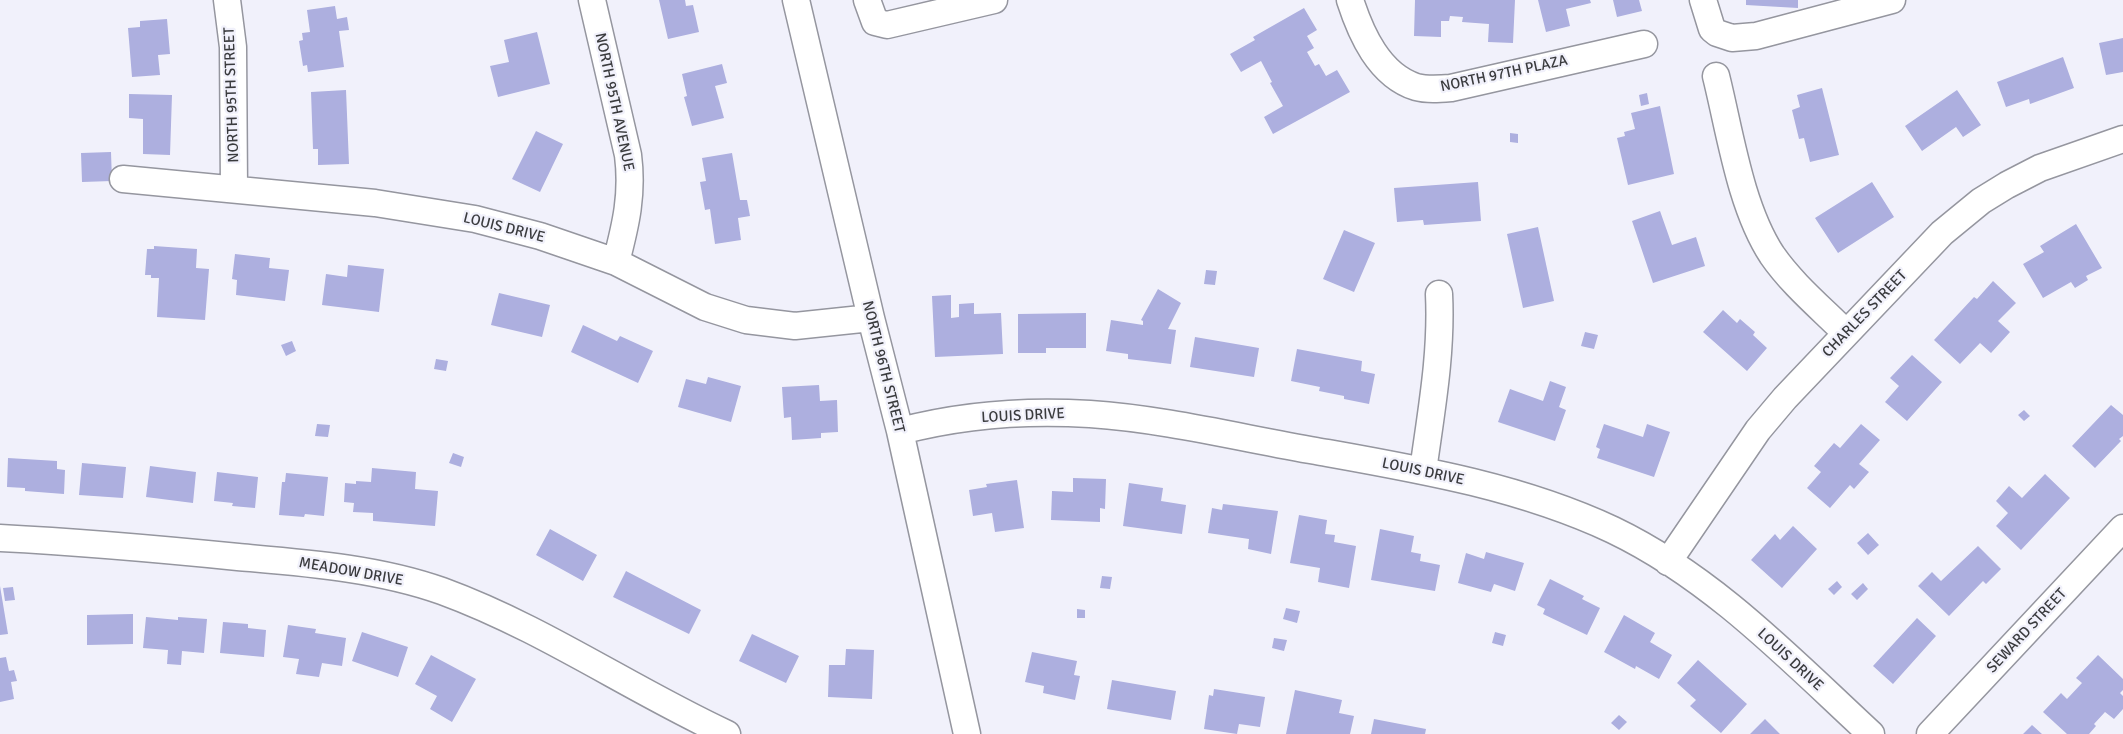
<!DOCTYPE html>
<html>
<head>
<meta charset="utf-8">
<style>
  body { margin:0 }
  canvas { display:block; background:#f1f1fb }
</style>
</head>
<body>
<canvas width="2123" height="734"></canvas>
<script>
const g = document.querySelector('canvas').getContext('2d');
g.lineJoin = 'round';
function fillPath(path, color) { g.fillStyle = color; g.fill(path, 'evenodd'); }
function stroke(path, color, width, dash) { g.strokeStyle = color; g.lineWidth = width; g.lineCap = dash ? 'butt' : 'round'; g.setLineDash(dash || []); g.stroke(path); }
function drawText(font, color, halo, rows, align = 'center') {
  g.font = font + ' Signika,sans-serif'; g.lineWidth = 4.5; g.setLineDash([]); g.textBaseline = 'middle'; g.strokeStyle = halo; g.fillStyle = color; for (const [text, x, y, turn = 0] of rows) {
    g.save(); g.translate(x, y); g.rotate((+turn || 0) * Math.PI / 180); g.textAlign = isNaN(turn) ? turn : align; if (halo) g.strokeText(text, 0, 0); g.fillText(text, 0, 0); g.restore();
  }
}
fillPath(new Path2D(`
  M659 0H685L686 6 693 5 699 32 668 39Z
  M1415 0H1515L1513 43 1488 42 1489 24 1462 22 1463 17 1450 16 1449 21H1441V37L1414 36Z
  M1538 0H1590L1591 3 1566 9 1570 26 1546 32Z
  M1613 0H1639L1642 11 1617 17Z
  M1746 0H1798V8L1746 5Z
  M335 6 337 19 347 17 349 30 339 31 344 67 308 72 307 65 303 66 299 41 303 40 302 33 310 32 307 10Z
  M1304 8 1317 30 1307 36 1314 48 1307 52 1315 66 1319 64 1326 76 1337 70 1350 92 1273 134 1264 117 1283 106 1270 83 1272 82 1261 61 1241 72 1230 54 1255 40 1253 37Z
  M167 19 170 54 158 55 160 75 132 77 128 28 140 27V21Z
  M537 32 550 84 498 97 490 66 509 62 504 40Z
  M2123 38V72L2106 75 2099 43Z
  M2063 57 2074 88 2030 104 2029 99 2006 107 1997 82Z
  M722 64 727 83 715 86 724 118 692 126 684 97 687 96 682 74Z
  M1822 88 1839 155 1810 162 1804 138 1799 139 1792 110 1800 107 1797 95Z
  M346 90 349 164 318 165V149H313L311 92Z
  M1957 90 1981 125 1963 137 1956 127 1922 151 1905 126Z
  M1647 93 1649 104 1641 106 1639 95Z
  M129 94 172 95 170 155 143 154V119L129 118Z
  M1660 106 1674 174 1628 185 1617 138 1625 136 1624 132 1635 129 1631 113Z
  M536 131 563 144 540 192 512 179Z
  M1510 133 1518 134V143L1510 142Z
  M111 152 112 181 82 182 81 153Z
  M732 153 740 200H747L750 216 738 218 741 240 715 244 710 209 705 210 700 182 706 181 702 158Z
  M1478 182 1481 221 1424 225 1423 220 1397 222 1394 188Z
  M1872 182 1894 217 1838 253 1815 218Z
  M1660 211 1672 245 1696 237 1705 266 1653 283 1632 221Z
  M2076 224 2102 268 2086 276 2088 280 2075 288 2071 282 2043 298 2023 264 2044 252 2040 246Z
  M1538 227 1554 301 1523 308 1507 234Z
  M1344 230 1375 243 1354 292 1323 279Z
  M154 246 197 249 196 268 209 269 205 320 157 317 159 278H151V275H145L147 249H154Z
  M235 254 270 258 269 268 289 270 285 301 236 295 237 280 232 279Z
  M348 265 384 269 379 312 322 305 326 274 347 277Z
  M1206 270 1217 271 1215 285 1204 284Z
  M1993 281 2016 303 1998 321 2010 332 1991 353 1980 343 1960 364 1934 340 1974 297 1977 299Z
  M1158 289 1181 303 1168 329 1176 330 1171 364 1128 359V354L1106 351 1111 320 1143 325V321L1141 320Z
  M499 293 550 305 542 337 491 325Z
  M951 295V318L959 317V304L974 303V314L1001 313 1003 354 935 357 932 296Z
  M1723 310 1737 323 1740 319 1755 332 1753 335 1767 348 1747 371 1703 332Z
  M1086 313V348H1046V353H1018V314Z
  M583 325 617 341 620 336 653 351 638 383 571 352Z
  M1585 332 1598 335 1594 349 1581 346Z
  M1195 337 1259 348 1254 377 1190 367Z
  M292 341 296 351 286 356 281 345Z
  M1297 349 1362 361 1361 371 1375 374 1369 404 1344 399V396L1319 391 1320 387 1291 381Z
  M1912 355 1942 382 1907 421 1885 402 1899 386 1890 378Z
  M436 359 448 361 446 371 434 369Z
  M708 377 741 386 731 422 678 407 686 379 706 384Z
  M1550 381 1566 387 1559 407 1566 410 1555 441 1498 422 1510 389 1543 401Z
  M819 385 820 401 837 400 838 432 821 433V438L792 440 791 417 784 418 782 387Z
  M2111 405 2123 415V436L2119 439 2121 441 2095 468 2072 446Z
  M2024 410 2030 416 2024 421 2018 415Z
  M317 424 330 425 328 437 315 436Z
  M1604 424 1643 437 1647 424 1670 432 1654 477 1597 458 1600 449 1596 447Z
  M1861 424 1880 440 1859 464 1869 472 1854 489 1850 485 1830 508 1807 488 1821 472 1814 466 1834 443 1840 448Z
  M453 453 464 457 461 467 449 463Z
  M8 458 57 461V469L65 470 64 494 25 491V488L7 487Z
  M82 463 126 467 123 498 79 495Z
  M150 466 196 472 193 503 146 497Z
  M372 468 416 472 415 489 438 491 435 526 373 521V513L353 512 354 503 344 502 345 483 356 484V481L371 482Z
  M217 472 258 477 255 508 232 506 233 503 214 501Z
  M286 473 328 477 324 516 305 514 304 517 279 515 282 482H285Z
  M2045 474 2070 498 2021 550 1996 526 2008 513 1996 501 2009 486 2022 498Z
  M1073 478 1106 479 1105 509 1100 508V522L1051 520 1052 491 1073 492Z
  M1017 480 1024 528 995 532 992 513 973 516 969 490 987 487 986 484Z
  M1129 483 1163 488 1161 501 1186 505 1182 534 1123 526Z
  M1223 504 1278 511 1271 554 1248 549 1249 539 1208 533 1212 508 1222 510Z
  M1299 515 1327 520 1325 534 1335 535 1334 542 1356 546 1349 588 1318 582 1320 568 1290 563Z
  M1793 526 1817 549 1782 588 1751 560 1775 534 1780 540Z
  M550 529 597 555 583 581 536 555Z
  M1380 529 1414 536 1411 552 1421 554 1420 561 1440 565 1435 591 1371 580Z
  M1868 533 1879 545 1868 555 1857 543Z
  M1978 546 2001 569 1986 584 1983 581 1949 616 1918 586 1932 572 1941 581Z
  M1486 552 1524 563 1515 591 1494 584 1491 592 1458 583 1466 553 1484 559Z
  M626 571 701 610 689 634 613 597Z
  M1102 576 1112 577 1110 589 1100 588Z
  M1550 579 1584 596 1582 599 1600 608 1587 635 1543 614 1545 609 1537 605Z
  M1837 581 1842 587 1834 595 1828 589Z
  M1863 583 1868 589 1857 600 1851 594Z
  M0 586 8 634 0 635Z
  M13 587 15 600 5 601 3 588Z
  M1286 608 1300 611 1297 623 1283 619Z
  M1077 609 1085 610V618H1077Z
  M133 614V644L87 645V615Z
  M1624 615 1655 633 1650 642 1672 655 1659 679 1636 666 1635 669 1604 652Z
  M146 617 178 620V617L207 619 204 653 182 651 181 665 167 664 168 650 143 648Z
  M1917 618 1936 636 1893 684 1873 666Z
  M223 622 248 624V628L266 630 264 657 220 653Z
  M288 625 316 629 315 633 346 638 342 666 322 663 319 677 296 674 299 659 283 657Z
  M362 632 408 647 398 677 352 661Z
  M1495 632 1506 635 1503 646 1492 643Z
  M752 634 799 656 786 683 739 661Z
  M1274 638 1287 640 1284 651 1272 648Z
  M846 649 874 650 872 699 828 697 829 665H845Z
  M1032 652 1077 661 1074 675 1080 676 1075 700 1043 693 1044 686 1025 682Z
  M431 655 476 679 452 722 430 709 437 696 415 684Z
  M2098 655 2123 679V690L2120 693 2123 696V709L2114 719 2105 712 2094 724 2096 726 2089 734H2067L2043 712 2061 693 2067 699 2082 683 2076 678Z
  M6 657 9 671 14 670 17 681 11 682 14 699 0 702V658Z
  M1698 660 1747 704 1721 733 1690 706 1696 700 1677 683Z
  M1112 680 1176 691 1171 720 1107 709Z
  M1214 689 1265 697 1260 727 1239 724 1237 734 1204 729 1209 695 1213 696Z
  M1295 690 1342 700 1339 713 1354 716 1350 734H1286Z
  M1619 715 1627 722 1619 730 1611 723Z
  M1374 719 1426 729 1425 734H1371Z
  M1765 719 1780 734H1750Z
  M2032 725 2042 734H2023Z`), '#adafdf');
const minor = new Path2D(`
  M227 0 233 47 234 189
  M592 0 628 155C633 194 626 224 616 262
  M796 0 871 318 900 431 967 734
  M867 0 875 22 887 25 994 0
  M1350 0C1361 34 1379 75 1416 87 1427 90 1439 89 1451 88L1644 44
  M1703 0 1712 29 1717 33 1732 38 1756 36 1892 0
  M1716 76C1730 132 1740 206 1772 255 1792 284 1821 308 1846 333
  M123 179 375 203 475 219 540 236 616 262 705 307 746 320 795 326 871 318
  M900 431C961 415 1027 410 1090 414 1165 419 1241 438 1316 451 1417 469 1519 486 1613 530 1713 578 1791 660 1871 734
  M1423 471C1431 412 1442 354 1439 294
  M0 538C79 542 158 549 238 557 306 563 377 568 442 591 543 628 630 689 727 734
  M1668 562 1758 430 1785 398 1942 233 1981 201 2007 185 2040 168 2123 139
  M1930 734 2123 528`);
stroke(minor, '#95969f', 29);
stroke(minor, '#fff', 26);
drawText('15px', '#3a3b3e', '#f1f1fb', [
  ["NORTH 97TH PLAZA",1504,74,-12],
  ["NORTH 95TH STREET",232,95,-92],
  ["NORTH 95TH AVENUE",614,102,78],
  ["LOUIS DRIVE",504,228,14],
  ["CHARLES STREET",1865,314,-46],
  ["NORTH 96TH STREET",883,367,76],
  ["LOUIS DRIVE",1023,416,-3],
  ["LOUIS DRIVE",1423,472,12],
  ["MEADOW DRIVE",351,572,10],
  ["SEWARD STREET",2027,631,-47],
  ["LOUIS DRIVE",1790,660,43]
]);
</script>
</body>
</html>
